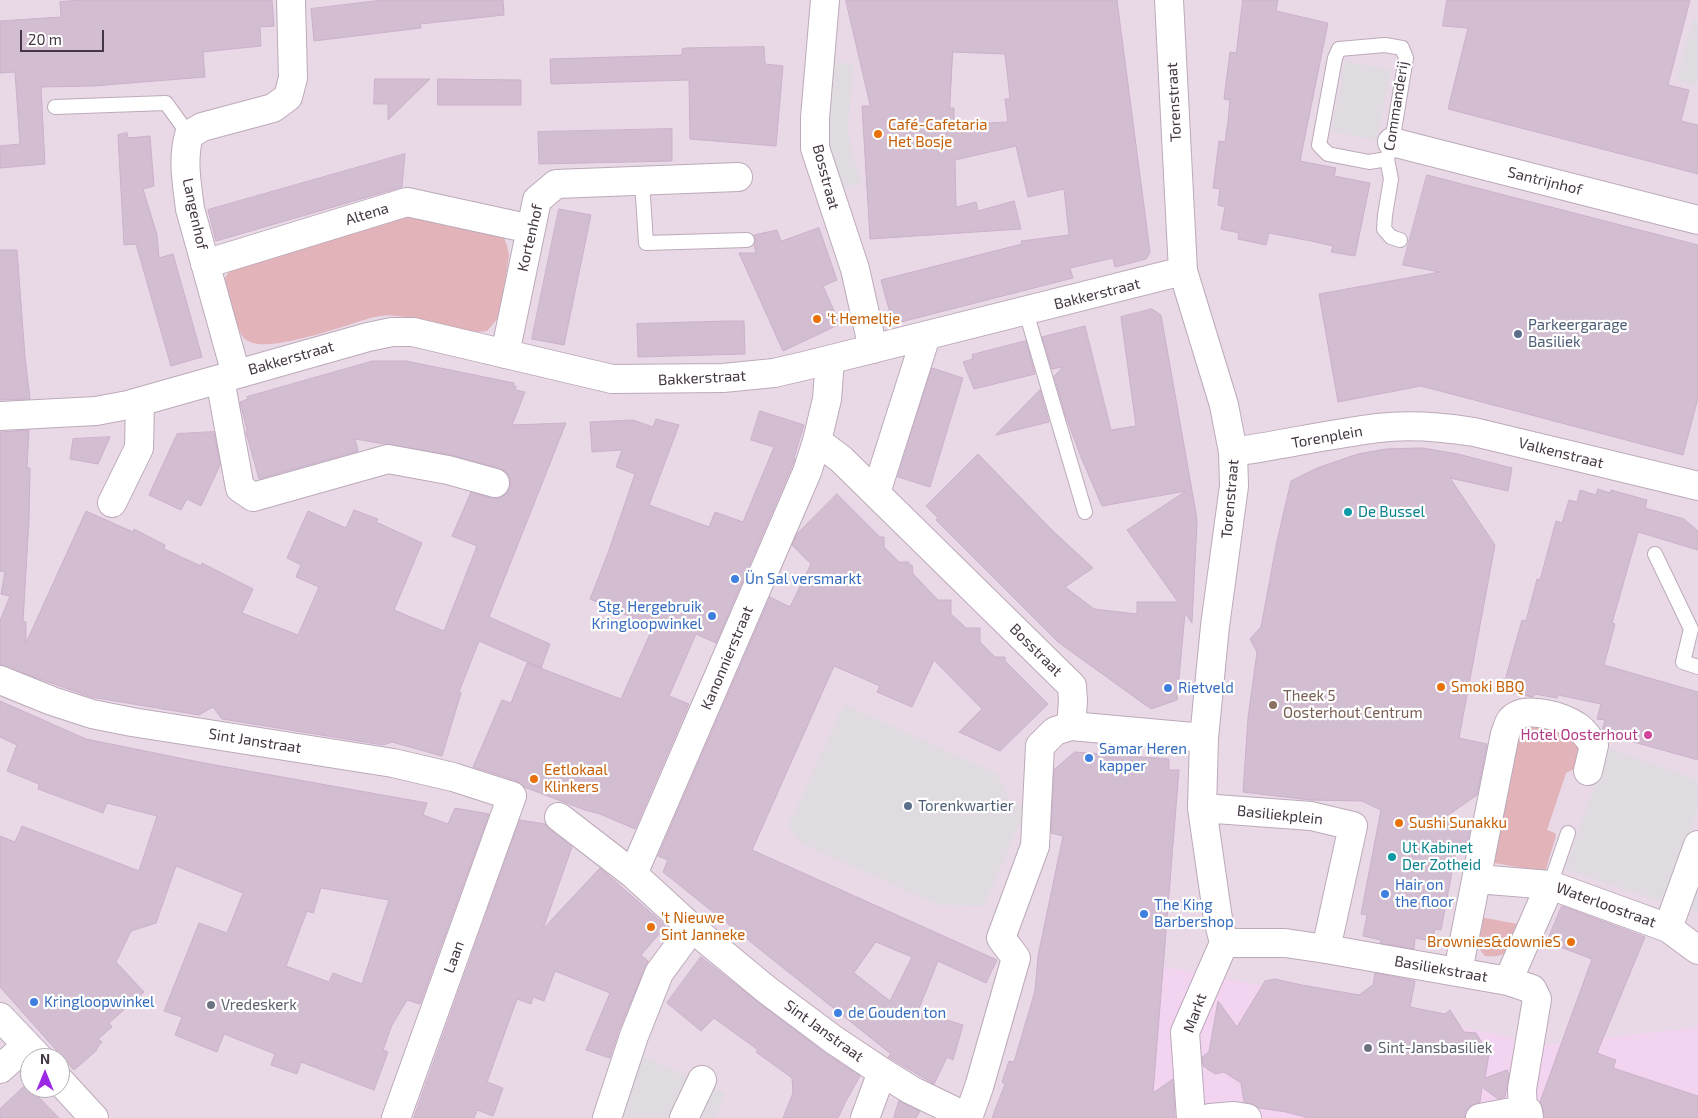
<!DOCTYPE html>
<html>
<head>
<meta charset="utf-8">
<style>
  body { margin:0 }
  #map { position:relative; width:1698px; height:1118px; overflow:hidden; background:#f2e7f0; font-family:"Exo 2",sans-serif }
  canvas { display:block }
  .north { position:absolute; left:20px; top:1048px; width:50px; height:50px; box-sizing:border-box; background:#fff; border:1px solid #b4afb4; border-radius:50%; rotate:0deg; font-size:14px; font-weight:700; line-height:20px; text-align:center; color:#443643 }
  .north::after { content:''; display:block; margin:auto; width:18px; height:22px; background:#9b29e6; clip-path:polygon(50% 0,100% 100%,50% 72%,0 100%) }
  .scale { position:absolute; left:20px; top:30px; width:84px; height:22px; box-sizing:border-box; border:2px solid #443643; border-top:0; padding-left:6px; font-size:15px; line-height:18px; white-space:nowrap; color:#443643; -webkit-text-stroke:4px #fff; paint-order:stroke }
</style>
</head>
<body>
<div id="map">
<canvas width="1698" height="1118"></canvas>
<div class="north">N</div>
<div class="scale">20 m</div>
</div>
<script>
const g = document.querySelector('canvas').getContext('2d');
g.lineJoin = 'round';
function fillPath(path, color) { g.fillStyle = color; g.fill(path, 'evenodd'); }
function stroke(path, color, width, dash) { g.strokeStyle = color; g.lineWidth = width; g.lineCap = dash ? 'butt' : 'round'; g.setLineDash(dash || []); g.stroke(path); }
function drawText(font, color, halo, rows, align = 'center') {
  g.font = font + ' "Exo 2",sans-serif'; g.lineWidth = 4.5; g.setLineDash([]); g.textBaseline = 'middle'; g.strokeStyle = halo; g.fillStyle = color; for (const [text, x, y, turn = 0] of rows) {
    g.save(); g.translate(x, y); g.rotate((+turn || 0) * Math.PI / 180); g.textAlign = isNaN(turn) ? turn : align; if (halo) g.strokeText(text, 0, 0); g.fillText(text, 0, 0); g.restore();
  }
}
fillPath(new Path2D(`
  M0 0H1698V1118H0ZM30 1058H60V1088H30Z`), '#e9d9e7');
fillPath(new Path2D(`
  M1041 941 1547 1045 1698 1027V1118H1023Z`), '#f2d4f1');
fillPath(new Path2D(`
  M420 216 503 235 507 246 509 255 503 296 498 318 487 331C449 337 413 309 375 317 349 323 265 357 245 339 235 330 228 292 225 278L233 266 390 219Z
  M1519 726H1562L1580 742 1578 767 1566 773 1547 830 1555 833 1556 836 1545 872 1489 862Z
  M1480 917 1523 925C1514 944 1511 959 1485 956 1473 943 1478 933 1480 917Z`), '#e2b3b8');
fillPath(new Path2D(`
  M1693 19 1698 20V86L1677 80Z
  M1345 61 1391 70 1377 140 1331 132Z
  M831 62 854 64 848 125 850 144 861 182 839 190 826 138Z
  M844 704 998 774 1010 802 1026 809 984 906 938 905 802 844 788 826Z
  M1608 748 1698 780V810L1664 903 1565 869Z
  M1698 875V912L1687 907Z
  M622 1047 725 1093 716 1118H603Z`), '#e0dbe0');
const building = new Path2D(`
  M83 0H272L274 26 260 27 261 46 203 52 205 77 93 86 41 87 45 164 0 168V146L20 144 15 72 0 73V21L61 17 60 2Z
  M383 0H503L504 15 420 24 421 28 314 41 311 9Z
  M846 0H1117L1150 252 1146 259 1115 267 1113 258 1070 268 1073 278 893 324 881 280 1022 244 1021 241 1069 235 1064 189 1028 197 1016 146 955 160 956 207 976 202 978 211 1014 201 1021 229 870 239 862 106H870ZM953 52 1005 54 1010 99H1005L1008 122 954 125V108H950Z
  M1243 0H1278L1276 11 1328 23 1300 161 1336 168 1334 176 1370 183 1355 256 1331 252 1333 246 1311 241 1269 233 1266 245 1238 239 1239 233 1221 229 1225 207 1218 205 1220 189 1213 188 1219 141 1225 142 1228 121 1230 100 1224 99 1230 52 1236 53Z
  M1447 0H1690L1668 85 1689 90 1681 121 1698 125V174L1448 109 1468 28 1443 26Z
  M764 47 765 64 783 66 776 146 690 139 689 80 551 84 550 59 682 55V49L686 48Z
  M375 79H430L388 120V104H374Z
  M438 79 521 80V105H438Z
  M672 129V161L539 164 538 132Z
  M127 133 128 138 150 136 154 186 143 189 157 235 159 258 173 254 202 357 171 366 136 244 124 245 118 135Z
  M405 154 402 187 216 241 208 210Z
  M1427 175 1698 245V398L1683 455 1421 386 1338 402 1319 294 1440 272 1403 265Z
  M559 209 591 215 564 345 532 339Z
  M819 228 837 280 823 286 840 324 783 351 739 253H756L754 245 756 239 754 235 777 230 781 241Z
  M0 250H17L25 357 30 399 0 400Z
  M1152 309 1161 315 1196 513 1197 523 1192 623 1185 613 1177 700 1151 709 1058 642 936 520 938 518 926 506 978 454 1053 531 1093 568 1065 587 1094 609 1137 614V602H1178L1127 530 1186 491 1102 506 1081 457 1066 417 1054 376 1063 367 1052 369 1042 337 1085 326 1111 430 1136 426 1121 317Z
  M728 321H744L745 354 638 357 637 324Z
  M1026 341 1035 374 974 389 963 362 973 359 972 355Z
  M373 361H406L514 383 513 386H516L515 390 525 392 512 425 566 423 489 617 550 644 541 668 479 641 459 692 461 693 442 756 392 742 383 745 222 719 213 707 199 715 91 697 0 665V621L10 596 1 594 5 572 0 571V432L29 430 27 468H30L29 520 23 621 26 622V643L86 511 133 532 134 529 165 545 164 549 201 566 202 563 253 589 242 613 298 635 319 587 296 577 301 565 287 558 308 511 346 528 354 510 378 519 376 522 422 543 394 610 444 631 477 546 452 536 471 492 491 498H499L506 494 510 487V480L506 472 499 468 451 455 355 439 358 451 259 479 246 432 247 430 240 402 248 399 247 397Z
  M932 368 963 378 930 487 898 477Z
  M1040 390 1049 422 996 435Z
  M760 411 804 425 794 458 795 459 716 643 696 634 669 696 689 704 635 829 600 814 585 810 524 787 517 781 473 767 502 700 511 703 527 663 621 699 653 627 590 599 608 553 635 474 616 467 622 450 592 452 590 422 633 420 653 427 656 419 679 425 649 505 709 527 715 512 743 522 774 447 751 440Z
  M214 432 220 465 201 506 187 499 181 510 149 495 177 434Z
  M110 437 98 464 70 459 73 439Z
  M1423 448 1458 454 1512 468 1508 491 1450 478 1495 545 1459 738 1487 744 1477 795 1441 820 1471 825 1466 848 1457 846 1441 930 1435 929 1432 941 1415 938 1414 949 1380 943 1381 940 1363 936 1367 915 1361 914 1381 810 1362 801 1310 800 1243 792 1248 718 1257 652 1250 639 1261 627 1277 541 1291 481 1317 468 1358 454 1386 449Z
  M1598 489 1610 493 1611 490 1647 500 1645 508 1684 519 1698 531V550L1638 532 1612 623 1615 624 1604 665 1698 692V760L1605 734 1602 730 1605 720 1597 719 1601 704 1558 695 1557 698 1535 694 1533 697 1502 691 1522 620 1526 621 1537 579 1540 580 1556 521 1562 523 1569 500 1577 502 1580 490 1596 495Z
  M837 494 880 537H884V547L899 562H909V565H912L913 574 938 600H951V614L966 628H980V642L995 657H1005V661L1048 704 1000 751 959 732 982 709 934 660 912 707 877 692 880 686 834 666 752 850 997 960 986 983 938 961 918 1011 963 1025 953 1060 947 1057 934 1084 888 1057 891 1054 663 872 668 860 658 856 770 597 790 607 811 564 792 545 797 534ZM876 942 912 957 890 1001 854 973Z
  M0 701 86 739 204 763 427 803 423 815 448 824 455 808 489 814 420 1004 407 1000 392 1025 383 1050 388 1052 374 1090 301 1062 297 1074 271 1065 275 1054 224 1034 217 1052 175 1035 182 1017 164 1011 199 923 227 933 243 893 176 866 156 923 131 931 116 962 144 992 109 1023 112 1027 98 1039 102 1042 96 1049 97 1050 74 1070 0 987V836L15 842 22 826 139 871 157 816 107 803 103 813 38 789 39 784 7 771 17 745 0 737ZM321 888 389 900 362 984 333 973 329 982 286 966 307 911 313 913Z
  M1075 752 1169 759V770H1179L1153 1093 1173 1079 1175 1118H992L1005 1084 1002 1082 1009 1061 1014 1062 1035 991 1038 956 1063 836 1051 833 1054 770Z
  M520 820 545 824 549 829 572 847 543 929 600 868 666 926 641 955 648 961 619 1030 610 1058 586 1050 610 993 555 971 544 1001 533 997 531 1004 517 999 487 1082 503 1088 493 1116 477 1110 474 1118H414Z
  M1562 906 1645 937 1597 1053 1616 1060 1613 1068 1698 1096V1118H1544L1543 1109 1540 1102 1592 959 1547 942Z
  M701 957 758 1002 825 1053 860 1076 846 1101 838 1118H783L793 1093 792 1078 756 1052 758 1050 714 1018 701 1031 667 1003Z
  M1375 973 1415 981 1410 1007 1445 1014 1450 1010 1464 1032 1476 1033 1489 1054 1485 1078 1507 1070 1509 1074 1505 1097 1498 1099 1482 1087 1480 1102 1470 1106 1465 1112V1118H1309L1286 1112 1259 1108 1256 1106 1244 1102 1241 1083 1224 1072 1215 1074 1203 1066 1202 1057 1209 1052 1218 1001 1237 1027 1265 981 1275 979 1302 985 1359 995 1373 985Z
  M27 1084 30 1088 59 1118H0V1109Z
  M899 1101 920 1111 916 1118H894Z`);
fillPath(building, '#d2bdd1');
stroke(building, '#ccb1cb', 1);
const lane = new Path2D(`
  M55 107 166 103 189 135
  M1387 159 1369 162 1328 154 1319 145 1335 58 1339 49 1385 45 1402 48 1406 58 1392 142 1387 159 1391 179 1385 215 1384 229 1391 237 1400 240
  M642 181 646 243 747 240
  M1026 312 1085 512
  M1655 554 1691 629 1683 662 1698 667
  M1550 885 1568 833`);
const street = new Path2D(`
  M825 0 815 118V148L855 269 873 349
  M1169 0 1183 271 1224 405 1233 452 1234 486 1215 626 1204 738 1202 808 1218 919 1224 943
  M1392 142 1698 220
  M205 264 407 202 531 229
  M505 354 537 200 556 184 738 177
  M830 360 827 399 817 441 841 459 1072 686 1073 701 1071 726
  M236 374 190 209C187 184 182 160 189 135L202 127 273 108 288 97 293 78 291 0
  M220 379 240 488 253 497 388 459 448 470 495 483
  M0 416 96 411 128 405 368 337 392 332H413L612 379 723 378 774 373 804 366 1183 271
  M1233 452C1281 445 1330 434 1378 428 1410 424 1443 427 1474 432L1698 486
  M876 493 926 336
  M112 503 139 448 140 402
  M0 680 52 701 92 714 132 722 393 763 453 777 512 796 396 1118
  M1202 808 1311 816 1353 826 1326 949
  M559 817 633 874 692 928 767 990 834 1040 882 1072 911 1090 969 1118
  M633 874 807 472 817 441
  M1477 879 1550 885 1668 928 1698 950
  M1668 928 1698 845
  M1224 943H1285L1326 949 1508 981 1532 989 1537 999 1522 1089 1523 1113
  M1458 971 1505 734C1507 730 1508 723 1511 720 1524 704 1564 717 1578 727 1584 731 1589 739 1594 745L1588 771
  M1508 981 1550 885
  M0 1017 39 1058
  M0 1069 27 1045
  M60 1081 94 1118
  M607 1118 634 1036 659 973 692 928
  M684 1118 702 1080
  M865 1118 882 1072
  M968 1118 979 1087 1016 958 1001 938 1035 846 1040 746 1055 731 1071 726 1204 738
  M1191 1118 1185 1032 1224 943
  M1210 1118 1234 1116 1247 1118
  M1480 1118 1523 1110 1528 1111 1529 1118`);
stroke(lane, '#bcaaba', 16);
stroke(street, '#bcaaba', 30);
stroke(lane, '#fff', 14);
stroke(street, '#fff', 28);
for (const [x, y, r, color] of [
  [878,134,5,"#e8710a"],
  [817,319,5,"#e8710a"],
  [1518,334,5,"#5c6f8a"],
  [1348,512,5,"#0f9aa8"],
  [735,579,5,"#3f7fe0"],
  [712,616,5,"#3f7fe0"],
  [1441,687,5,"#e8710a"],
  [1168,688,5,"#3f7fe0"],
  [1273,705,5,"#8d6e63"],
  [1648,735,5,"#d1479c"],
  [1089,758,5,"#3f7fe0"],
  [534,779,5,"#e8710a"],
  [908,806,5,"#5c6f8a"],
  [1399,823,5,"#e8710a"],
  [1392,857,5,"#0f9aa8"],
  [1385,894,5,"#3f7fe0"],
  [1144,914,5,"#3f7fe0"],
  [651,927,5,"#e8710a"],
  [1571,942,5,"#e8710a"],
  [34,1002,5,"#3f7fe0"],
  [211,1005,5,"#6b7280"],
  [838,1013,5,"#3f7fe0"],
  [1368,1048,5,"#6b7280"]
]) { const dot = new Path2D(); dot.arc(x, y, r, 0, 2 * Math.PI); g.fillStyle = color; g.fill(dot); stroke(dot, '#fff', 2); }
drawText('15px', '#443643', '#fff', [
  ["Torenstraat",1174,102,-93],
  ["Commanderij",1396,106,-81],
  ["Bosstraat",826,177,75],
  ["Santrijnhof",1545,181,14],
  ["Langenhof",195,214,78],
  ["Altena",367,214,-17],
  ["Kortenhof",530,238,-77],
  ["Bakkerstraat",1097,294,-14],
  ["Bakkerstraat",291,358,-16],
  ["Bakkerstraat",702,378,-3],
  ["Torenplein",1327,437,-10],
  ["Valkenstraat",1561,453,14],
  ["Torenstraat",1230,499,-85],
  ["Bosstraat",1036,650,45],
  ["Kanonnierstraat",727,658,-67],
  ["Sint Janstraat",255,741,9],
  ["Basiliekplein",1280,815,6],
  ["Waterloostraat",1606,905,20],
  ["Laan",454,957,-70],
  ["Basiliekstraat",1441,969,10],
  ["Markt",1195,1013,-70],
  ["Sint Janstraat",824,1031,36]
]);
drawText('15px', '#c56008', '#fff', [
  ["Café-Cafetaria",888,125],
  ["Het Bosje",888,142],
  ["'t Hemeltje",827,319],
  ["Smoki BBQ",1451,687],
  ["Eetlokaal",544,770],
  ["Klinkers",544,787],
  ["Sushi Sunakku",1409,823],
  ["'t Nieuwe",661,918],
  ["Sint Janneke",661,935],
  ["Brownies&downieS",1561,942,"right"]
], 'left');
drawText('15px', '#4e5e75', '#fff', [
  ["Parkeergarage",1528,325],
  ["Basiliek",1528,342],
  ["Torenkwartier",918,806]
], 'left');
drawText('15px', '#0d838f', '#fff', [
  ["De Bussel",1358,512],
  ["Ut Kabinet",1402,848],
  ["Der Zotheid",1402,865]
], 'left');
drawText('15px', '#366cbe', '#fff', [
  ["Ün Sal versmarkt",745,579],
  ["Stg. Hergebruik",702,607,"right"],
  ["Kringloopwinkel",702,624,"right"],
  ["Rietveld",1178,688],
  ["Samar Heren",1099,749],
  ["kapper",1099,766],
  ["Hair on",1395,885],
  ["the floor",1395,902],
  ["The King",1154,905],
  ["Barbershop",1154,922],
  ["Kringloopwinkel",44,1002],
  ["de Gouden ton",848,1013]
], 'left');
drawText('15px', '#785e54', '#fff', [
  ["Theek 5",1283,696],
  ["Oosterhout Centrum",1283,713]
], 'left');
drawText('15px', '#b23c85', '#fff', [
  ["Hotel Oosterhout",1638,735]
], 'right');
drawText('15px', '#5b616d', '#fff', [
  ["Vredeskerk",221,1005],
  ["Sint-Jansbasiliek",1378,1048]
], 'left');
</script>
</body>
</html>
